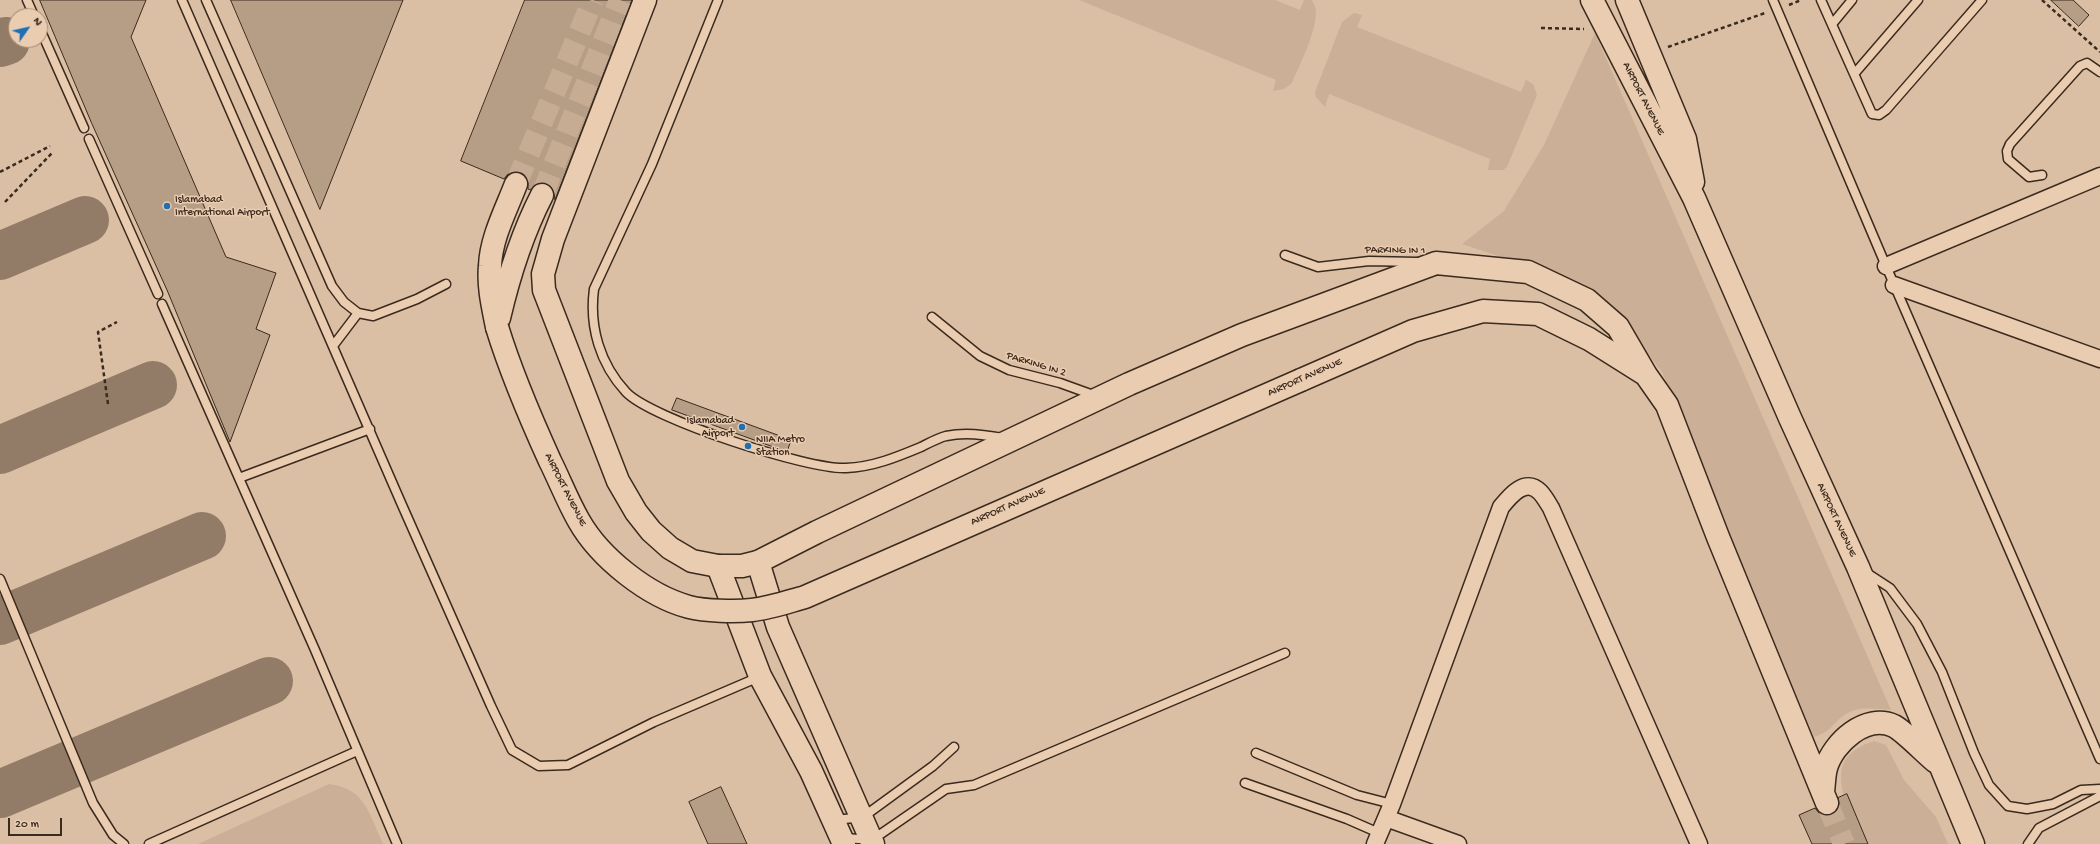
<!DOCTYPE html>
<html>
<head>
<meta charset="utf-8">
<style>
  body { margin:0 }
  #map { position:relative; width:2100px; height:844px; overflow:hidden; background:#eacdb1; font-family:"Gochi Hand",sans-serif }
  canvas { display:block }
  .north { position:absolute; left:8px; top:8px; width:40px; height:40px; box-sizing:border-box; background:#eacdb1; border:1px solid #a48c76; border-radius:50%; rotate:56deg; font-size:11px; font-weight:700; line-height:16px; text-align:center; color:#3b2a1e }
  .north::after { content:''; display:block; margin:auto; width:14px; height:18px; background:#1f6fb2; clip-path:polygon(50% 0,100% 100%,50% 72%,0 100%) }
  .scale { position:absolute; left:8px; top:818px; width:54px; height:18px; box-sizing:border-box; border:2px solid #3b2a1e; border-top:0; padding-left:5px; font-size:12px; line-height:14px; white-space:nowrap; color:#3b2a1e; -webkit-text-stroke:3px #eacdb1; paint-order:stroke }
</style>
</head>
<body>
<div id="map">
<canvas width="2100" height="844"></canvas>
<div class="north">N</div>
<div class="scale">20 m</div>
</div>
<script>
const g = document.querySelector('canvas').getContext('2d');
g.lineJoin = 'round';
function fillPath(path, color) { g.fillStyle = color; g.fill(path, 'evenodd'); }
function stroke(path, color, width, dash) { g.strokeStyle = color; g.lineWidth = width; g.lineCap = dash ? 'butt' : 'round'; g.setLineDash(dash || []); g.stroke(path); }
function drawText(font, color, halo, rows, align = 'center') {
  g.font = font + ' "Gochi Hand",sans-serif'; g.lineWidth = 3; g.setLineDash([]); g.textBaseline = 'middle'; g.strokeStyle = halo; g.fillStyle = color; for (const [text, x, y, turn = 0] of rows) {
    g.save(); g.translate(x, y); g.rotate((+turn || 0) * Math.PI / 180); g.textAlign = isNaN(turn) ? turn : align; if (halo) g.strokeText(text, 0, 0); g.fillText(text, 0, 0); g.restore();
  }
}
fillPath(new Path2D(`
  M0 0H2100V844H0ZM16 16H40V40H16Z`), '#dabfa4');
fillPath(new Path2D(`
  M1079 0H1275L1300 10 1304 0H1311C1327 13 1299 66 1292 83L1284 89 1273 91 1276 80Z
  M1354 13 1362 15 1357 27 1521 92 1526 80 1533 84 1537 95 1507 167 1503 170H1488L1490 159 1329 94 1325 107 1316 97 1315 92 1342 22Z
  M1595 33 1891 710C1875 709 1857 705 1843 716 1830 726 1832 731 1814 737L1662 372 1628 328 1556 275 1462 244 1504 211 1544 145Z
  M1874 741 1886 745 1904 780 1936 817 1948 844H1862C1854 824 1831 779 1846 759 1853 749 1863 745 1874 741Z
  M329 784C366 789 369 814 383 844H198Z`), '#cbaf97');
stroke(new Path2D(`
  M0 43 6 41
  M0 256 85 220
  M0 450 153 385
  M0 621 202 536
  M0 794 269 681`), '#927c68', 48);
const building = new Path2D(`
  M40 0H146L131 37 226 257 276 273 256 329 270 335 230 442 167 290 92 124Z
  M231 0H403L320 209Z
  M525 0H632L555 200 553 188 547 184 541 183 535 185 531 190 528 189V182L521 173 514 172 508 174 504 179 461 161Z
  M2051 0H2073L2089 15 2079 26Z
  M677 398 791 440 787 452 672 410Z
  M721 787 747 844H708L689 802Z
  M1847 794 1868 844H1812L1799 815 1815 808 1819 813 1825 815 1832 814 1837 810 1839 805 1838 798Z`);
fillPath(building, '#b69d86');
stroke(building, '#3b2a1e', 1);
stroke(new Path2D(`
  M516 184 593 0
  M542 195 620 0
  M1827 803 1844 844`), '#c7ac94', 22, [22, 11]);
const lane = new Path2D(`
  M27 0 34 16
  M182 0 402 505 491 706 512 750 539 766 568 765 654 722 759 677
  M206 0 332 286 344 302 358 313 373 316 417 299 446 284
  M718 0 652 164 594 289C589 327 600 364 626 392 651 419 809 470 846 468 873 467 897 457 921 447 929 443 938 438 946 436 966 432 984 435 1003 438
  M1773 0 1886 266 2100 759
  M1821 0 1872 114 1879 115 1886 110 1982 0
  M1833 23 1852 0
  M40 29 84 128
  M1855 73 1918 0
  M89 139 158 294
  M2042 175 2029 177 2008 159 2007 151 2010 144 2080 66 2087 63 2100 72
  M1285 255 1318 267 1369 261 1417 262
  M162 304 315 650 397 844
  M932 317 980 356 1009 370 1060 383 1096 396
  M333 346 358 313
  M239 478 370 429
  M1867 573 1890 588 1917 624 1942 672 1974 753 1989 785 2008 806 2027 809 2053 804 2081 790 2100 789
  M0 579 93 803 113 835 124 844
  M1256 753 1357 795 1392 804
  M1245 783 1347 819 1379 833
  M835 820 863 817 933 766 954 747
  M845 838 872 840 946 789 974 785 1285 653
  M149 844 357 751
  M2028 844 2039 828 2100 796`);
const street = new Path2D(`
  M1886 266 2100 176
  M1894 285 2100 359
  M1386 818 1458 844
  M1375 844 1392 804 1501 507C1510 496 1525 477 1540 492 1544 496 1548 503 1551 508L1699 844`);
const secondary = new Path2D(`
  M758 562 778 627 873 844
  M718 566 760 676 811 771 844 844`);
const primary = new Path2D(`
  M645 0 553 239 543 274 544 290 618 481 636 512 651 531 670 548 692 561 718 566H742L758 562 817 532 1129 384 1242 335 1436 263 1528 272 1587 300 1618 327 1646 375 1667 405 1718 537 1827 803
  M1592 0 1694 198 1790 418 1858 567 1973 844
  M1627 0 1685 139 1693 182
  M499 318C509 275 522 234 542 195
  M497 327C493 307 488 286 490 266 491 238 506 210 516 184
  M1301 380 1413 331 1483 311 1538 314 1589 339 1643 373
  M1823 792C1824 784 1824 775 1826 768 1833 743 1866 713 1894 726 1904 731 1926 754 1936 762`);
stroke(lane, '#3b2a1e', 11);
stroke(street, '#3b2a1e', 19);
stroke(secondary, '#3b2a1e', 25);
stroke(primary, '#3b2a1e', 25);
stroke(new Path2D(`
  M2042 0 2100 52
  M1789 5 1801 0
  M1541 28 1584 29
  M1668 47 1765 13
  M0 172 50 146
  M5 202 53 152
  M108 404 98 332 117 322`), '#3b2a1e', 2.5, [4, 3]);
stroke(lane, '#eacdb1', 8);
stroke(street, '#eacdb1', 16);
stroke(secondary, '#eacdb1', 22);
stroke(primary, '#eacdb1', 22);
const primaryBridge = new Path2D(`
  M497 327C511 373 530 417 550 461 560 481 568 502 579 521 600 558 648 596 689 607 705 611 735 612 752 610 770 608 787 602 805 597L1301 380`);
stroke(primaryBridge, '#3b2a1e', 25, []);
stroke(primaryBridge, '#eacdb1', 22);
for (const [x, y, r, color] of [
  [167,206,4,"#1f6fb2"],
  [742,427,4,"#1f6fb2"],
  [748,446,4,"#1f6fb2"]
]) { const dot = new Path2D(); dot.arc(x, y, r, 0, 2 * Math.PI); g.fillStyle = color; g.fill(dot); stroke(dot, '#eacdb1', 1.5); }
drawText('11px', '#3b2a1e', '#eacdb1', [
  ["AIRPORT AVENUE",1643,99,63],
  ["PARKING IN 1",1395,251,1],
  ["PARKING IN 2",1036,365,17],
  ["AIRPORT AVENUE",1305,378,-24],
  ["AIRPORT AVENUE",565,490,63],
  ["AIRPORT AVENUE",1008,507,-24],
  ["AIRPORT AVENUE",1836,520,65]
]);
drawText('11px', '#3b2a1e', '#eacdb1', [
  ["Islamabad",175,200],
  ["International Airport",175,213],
  ["Islamabad",734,421,"right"],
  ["Airport",734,434,"right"],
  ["NIIA Metro",756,440],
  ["Station",756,453]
], 'left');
</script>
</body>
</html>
